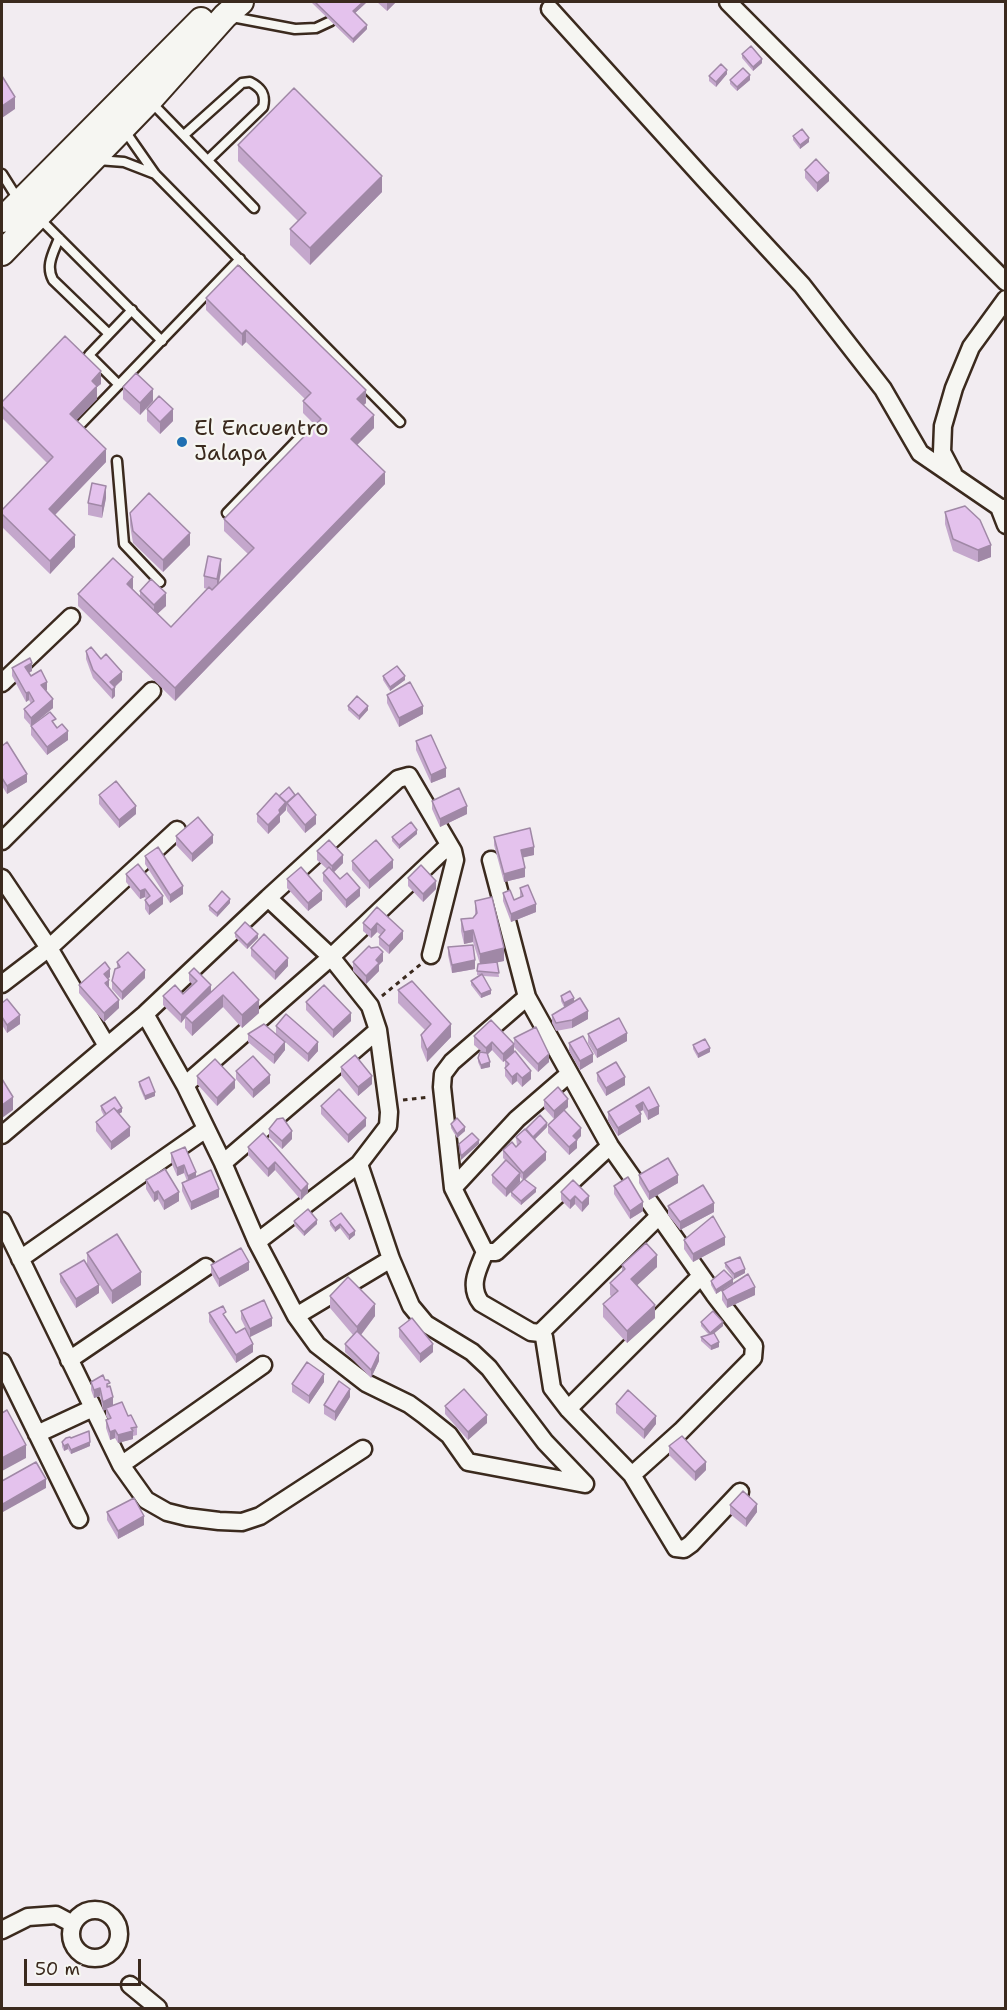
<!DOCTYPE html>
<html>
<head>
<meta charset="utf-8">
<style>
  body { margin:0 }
  #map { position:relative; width:1007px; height:2010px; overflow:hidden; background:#f2ecf1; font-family:"Shantell Sans",sans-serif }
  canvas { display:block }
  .frame { position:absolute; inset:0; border:3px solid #3b2a1e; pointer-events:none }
  .scale { position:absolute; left:24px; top:1959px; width:117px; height:27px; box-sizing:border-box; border:3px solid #3b2a1e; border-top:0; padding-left:8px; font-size:18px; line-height:21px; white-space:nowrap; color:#3b2a1e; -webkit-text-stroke:4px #f6f6f2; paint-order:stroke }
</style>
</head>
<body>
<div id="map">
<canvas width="1007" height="2010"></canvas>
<div class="frame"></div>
<div class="scale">50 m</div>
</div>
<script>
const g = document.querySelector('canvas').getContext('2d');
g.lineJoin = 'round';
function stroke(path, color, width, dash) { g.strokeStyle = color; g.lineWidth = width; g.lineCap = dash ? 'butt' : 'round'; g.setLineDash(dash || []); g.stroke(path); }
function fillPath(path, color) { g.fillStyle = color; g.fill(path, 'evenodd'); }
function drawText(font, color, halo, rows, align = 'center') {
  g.font = font + ' "Shantell Sans",sans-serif'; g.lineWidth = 4.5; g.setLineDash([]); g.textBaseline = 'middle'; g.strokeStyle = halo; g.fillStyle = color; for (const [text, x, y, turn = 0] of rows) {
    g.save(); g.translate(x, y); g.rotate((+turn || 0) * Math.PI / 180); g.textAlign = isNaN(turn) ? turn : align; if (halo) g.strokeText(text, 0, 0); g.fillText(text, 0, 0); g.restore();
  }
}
const lane = new Path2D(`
  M232 17 295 29 316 28 331 21
  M150 101 254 208
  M125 131 155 174 400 422
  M184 135 242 83 250 82C262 88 266 95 263 107L208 160
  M98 160 124 162 155 174
  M2 174 19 201
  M39 218 162 341
  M59 238C54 252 45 265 53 280L109 334
  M119 385 89 355 132 310
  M80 425 240 259
  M117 461 124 544 160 582
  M227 513 306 431`);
const street = new Path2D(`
  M728 2 1006 282
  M550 9 704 179 802 285 883 389 920 453 999 507 1006 509
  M953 473 942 452 943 426 954 388 971 347 1006 299
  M999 507 1006 525
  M2 683 71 617
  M2 841 152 691
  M491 860 527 997 610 1146 714 1294 754 1346 753 1358 681 1431 632 1475
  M2 878 49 948 107 1046
  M268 898 398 779 409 776 453 851 455 860 431 955
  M2 984 49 948 177 830
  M527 997 452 1062 443 1074 442 1087 453 1188 485 1252H496L610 1146
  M145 1014 185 1085 223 1163 257 1242 296 1316 317 1345 366 1383 409 1404 424 1415 449 1435 468 1462 585 1484
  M185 1085 331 957 449 845
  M2 1135 145 1014 268 898 331 957 370 1006 378 1030 389 1112 388 1126 359 1164 391 1259 411 1306 426 1324 472 1352 489 1368 545 1442 585 1484
  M223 1163 378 1030
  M453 1188 517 1119 569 1074
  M2 1221 121 1465 146 1500 167 1512 187 1517 219 1521 242 1522 260 1516 363 1449
  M257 1242 359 1164
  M485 1252C478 1269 468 1286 481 1303L531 1332 540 1333 544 1337 552 1388 568 1409 632 1475 676 1548 684 1549 691 1544 740 1492
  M20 1259 206 1129
  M296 1316 391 1259
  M540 1333 659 1216
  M69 1360 206 1267
  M2 1362 79 1519
  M568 1409 701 1276
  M37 1434 93 1408
  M121 1465 263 1365
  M71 1934a24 24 0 1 1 48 0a24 24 0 1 1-48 0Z
  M2 1930 28 1917 56 1915 73 1924
  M130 1985 158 2008`);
const secondary = new Path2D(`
  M2 220 201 20
  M2 253 150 100 225 16 241 2`);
stroke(lane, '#3b2a1e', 13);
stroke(street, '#3b2a1e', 21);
stroke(secondary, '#3b2a1e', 28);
stroke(new Path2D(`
  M382 996 421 964
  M403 1100 429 1097`), '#3b2a1e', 3, [4.5, 4.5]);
stroke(lane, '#f6f6f2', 8);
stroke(street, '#f6f6f2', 16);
stroke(secondary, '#f6f6f2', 24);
fillPath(new Path2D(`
  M311 2H367L355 13 367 29 353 43Z
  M377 2H396L387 11Z
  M742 54 762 63 753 71 742 58Z
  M727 74 716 87 709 81V76Z
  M730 80H750L737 91 730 84Z
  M793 136 809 142 800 149 793 140Z
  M238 145 382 192 310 265 290 245V229L298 221 238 161Z
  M805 170 829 181 817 192 805 178Z
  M206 298 366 403 364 405 374 428 357 445 385 484 175 701 78 606V594L133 589 140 597V591L166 606 157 614 171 627 207 589 204 588V576L221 571 219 584 248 554 224 531V519L315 425 303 413V401L305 399 246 342 242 346 206 310Z
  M101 384 97 387V399L76 420 106 462 55 515 75 547 50 574 2 527V510L47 463 2 418V402Z
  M123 387 153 401 140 415 123 399Z
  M147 409 173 421 160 434 147 421Z
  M106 498 102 518 88 515V503Z
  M945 512 991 557 978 562 953 551 945 524Z
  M130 513 190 545 163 572 133 543 130 525Z
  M86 651 122 680 115 687V696L112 699 93 678 86 659Z
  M12 668 32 671 29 673 31 676 47 690 46 691 53 708 31 726 24 718V709L31 704 29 700 26 702 12 676Z
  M383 676 405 680 390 691 383 680Z
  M387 695 423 714 399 727 387 703Z
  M348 706 368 710 359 720 348 710Z
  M31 726H56L68 740 47 755 31 735Z
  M416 741 446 777 431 783 416 750Z
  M2 746 27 782 7 794 2 786Z
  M99 795 136 814 119 828 99 804Z
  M279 796 316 824 305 833 287 811V806L286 807V810L280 816V822L268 834 257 822V814Z
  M432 801 467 814 440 827 432 809Z
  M417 834 399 849 392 841V837Z
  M176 836 213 843 192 862 176 845Z
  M494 837 534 855 523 857 525 877 504 882 494 845Z
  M317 851 343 863 334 872 340 879 360 896 346 908 323 881V873L327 869 317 860Z
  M145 856 183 894 170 903 145 864Z
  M352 861 393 868 369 889 352 870Z
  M126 874 163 904 149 915 145 909V900L146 899 145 897 140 899 126 882Z
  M408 878 436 889 423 902 408 886Z
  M287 879 322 900 308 911 287 888Z
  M520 888 536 912 511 922 503 901V893L514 900 520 897Z
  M475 901 504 961 497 962 499 977 483 976 491 994 481 998 471 985V981L480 975H477V971L480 964 473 942 464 944 461 931V919L473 918 475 916Z
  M230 903 217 917 209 910V906Z
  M377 907 403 939 389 954 379 945V937L381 935 377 932 371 938 363 931V923Z
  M235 933 258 938 247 949 235 937Z
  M448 947 475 969 452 973 448 955Z
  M251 948 288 966 275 980 251 956Z
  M383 961 379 965V971L366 984 353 971V962Z
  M117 962 145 978 122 1000 112 989V981L117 968Z
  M233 972 259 1013 242 1028 223 1007 192 1036 185 1028V1018L181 1023 163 1005V996L183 994 192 984 189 981V973L211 993Z
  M110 977 108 979 109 988 119 1008 104 1022 79 993V985Z
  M398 990 451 1037 427 1062 421 1047V1035L425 1030 398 1003Z
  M561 996 574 1002 588 1019 572 1028 556 1031 552 1023V1015L564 1007 561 1001Z
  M306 1002 351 1021 333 1038 306 1010Z
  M2 1003 20 1024 7 1033 2 1025Z
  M491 1020 531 1079 522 1087 517 1081 512 1085 505 1076V1061L503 1062 492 1050 488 1054 490 1067 481 1069 478 1062V1058L482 1052 474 1045V1036Z
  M276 1026 318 1051 308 1062 276 1034Z
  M248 1034 285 1050 274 1064 248 1042Z
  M588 1034 627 1041 597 1058 588 1043Z
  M514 1038 549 1062 538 1072 514 1047Z
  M569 1043 593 1062 580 1070 569 1051Z
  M693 1045 710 1052 698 1058 693 1049Z
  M341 1067 372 1084 358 1096 341 1075Z
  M236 1071 270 1083 253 1098 236 1079Z
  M597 1073 625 1085 606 1096 597 1081Z
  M197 1076 235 1088 217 1106 197 1084Z
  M139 1082 155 1096 145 1100 139 1086Z
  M649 1087 659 1114 648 1120 643 1110 640 1112 641 1122 618 1136 608 1121V1112Z
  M544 1100 568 1107 564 1110 581 1136 577 1140V1148L569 1155 548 1133V1125L554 1119 544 1108Z
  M101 1106 122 1112 119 1114 130 1136 111 1150 96 1131V1122L104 1116 101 1110Z
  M321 1106 366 1126 348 1143 321 1114Z
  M451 1124 465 1131 457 1138 451 1128Z
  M547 1127 535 1139 546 1160 525 1180 536 1192 521 1205 511 1196V1192L523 1180 520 1177V1182L506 1197 492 1183V1175L505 1160 503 1158V1150L517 1146 516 1137Z
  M269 1129 292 1139 282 1149 269 1137Z
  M263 1133 308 1192 301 1200 275 1170 268 1177 248 1155V1147Z
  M171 1153 196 1177 219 1197 191 1210 182 1191V1183L187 1181 184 1173 177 1176 171 1162Z
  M639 1175 678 1183 649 1200 639 1183Z
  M146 1180 179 1201 164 1210 158 1199 154 1202 146 1189Z
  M614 1186 643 1211 630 1219 614 1194Z
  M561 1192 589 1196V1204L582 1212 575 1204 570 1209 561 1200Z
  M668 1206 714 1212 680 1230 668 1215Z
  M341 1213 355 1235 349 1240 340 1228 335 1232 330 1225V1221Z
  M294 1221 317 1224 304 1236 294 1225Z
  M684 1240 725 1245 693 1262 684 1249Z
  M87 1253 141 1285 112 1304 91 1271 99 1293 76 1308 60 1282V1274L87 1265Z
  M725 1263 745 1273 734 1279 725 1267Z
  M211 1265 249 1270 219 1287 211 1273Z
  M622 1265 657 1267 637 1285 655 1318 627 1343 603 1317V1304L612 1297 610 1295V1283L622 1273Z
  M711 1281 733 1283 716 1294 711 1285Z
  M722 1291 755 1295 727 1308 722 1300Z
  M330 1296 375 1316 361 1335 379 1361 371 1378 345 1352V1344L353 1335 330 1308Z
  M241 1311 272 1326 250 1337 241 1319Z
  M209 1313 226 1319 236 1333 253 1352 236 1363 209 1322Z
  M701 1322 723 1326 714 1333 719 1347 711 1350 701 1341V1337L709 1335 701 1326Z
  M399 1328 433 1352 420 1363 399 1337Z
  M91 1382 110 1386 113 1405 128 1416 137 1427V1435L133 1436V1439L118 1443 115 1438 110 1440 106 1428V1420L108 1419 106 1416V1409L103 1411 100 1396 94 1398 91 1390Z
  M324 1382 309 1404 292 1392V1384Z
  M350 1397 335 1421 324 1414V1405Z
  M616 1404 656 1424 644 1439 616 1413Z
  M445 1406 487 1423 468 1440 445 1414Z
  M71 1438 90 1446 71 1454 68 1449 64 1451 62 1447V1442Z
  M669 1446 706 1470 695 1481 669 1455Z
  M730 1505 757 1512 746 1527 730 1514Z
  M107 1512 144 1525 118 1539 107 1520Z`), '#c4a7cc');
fillPath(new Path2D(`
  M363 2H367L353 15V11Z
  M387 2H396L387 11Z
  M367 25V29L353 43V39Z
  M762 59V63L753 71V67Z
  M727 70V74L716 87V82Z
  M750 75V80L737 91V87Z
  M15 97V109L2 118V106Z
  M809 138V142L800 149V145Z
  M829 173V181L817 192V183Z
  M382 176V192L310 265V248Z
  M246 330V342L242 346V334Z
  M101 371V384L97 387V399L70 427V414L92 381Z
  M153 389V401L140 415V403Z
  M366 390V403L357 411V399Z
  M173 409V421L160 434V422Z
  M374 415V428L351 451V439Z
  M106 449V462L49 521V509Z
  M385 472V484L175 701V688Z
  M106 486V498L102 518V506Z
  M190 533V545L163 572V560Z
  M75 535V547L50 574V561Z
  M991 545V557L978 562V550Z
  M221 559V571L217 591V579Z
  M133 577V589L127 596V584Z
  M166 593V606L154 617V605Z
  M32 663V671L25 675V667Z
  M122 672V680L111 690 110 682Z
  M405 676V680L390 691V687Z
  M47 682V690L41 693V685Z
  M115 687V696L112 699V690Z
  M29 692V700L26 702V693Z
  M53 699V708L31 726V718Z
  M368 706V710L359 720V716Z
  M423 706V714L399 727V718Z
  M68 731V740L47 755V747Z
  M446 768V777L431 783V775Z
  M27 774V782L7 794V786Z
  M286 802 287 803 286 810 280 816V822L268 834V825L279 810Z
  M136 806V814L119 828V820Z
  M467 806V814L440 827V819Z
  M316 815V824L305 833V825Z
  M417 830V834L399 849V845Z
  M213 835V843L192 862V854Z
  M534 847V855L521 858V850Z
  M343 855V863L332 874V866Z
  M393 860V868L369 889V881Z
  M525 868V877L504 882V874Z
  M436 881V889L423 902V894Z
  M183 886V894L170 903V895Z
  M360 888V896L346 908V900Z
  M145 889V897L140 899V891Z
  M322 891V900L308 911V903Z
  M163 896V904L149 915V906Z
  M230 899V903L217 917V913Z
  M536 904V912L511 922V914Z
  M377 923V932L371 938V930Z
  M473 930V942L464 944V932Z
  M403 931V939L389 954V946Z
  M258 934V938L247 949V945Z
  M504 948V961L480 966V954Z
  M383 952V961L379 965V971L366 984V976L376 960Z
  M288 958V966L275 980V972Z
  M475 960V969L452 973V965Z
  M110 969V977L104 982V974Z
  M145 970V978L122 1000V992Z
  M109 980V988L105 983Z
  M211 985V994L185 1016V1018L181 1023V1015Z
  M491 990V994L481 998V994Z
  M223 995V1007L192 1036V1023Z
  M574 998V1002L564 1007V1003Z
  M119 1000V1008L104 1022V1013Z
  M259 1000V1013L242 1028V1015Z
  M588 1011V1019L572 1028V1020Z
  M351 1013V1021L333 1038V1030Z
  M20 1015V1024L7 1033V1025Z
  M451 1024V1037L427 1062V1050Z
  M627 1033V1041L597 1058V1050Z
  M285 1042V1050L274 1064V1055Z
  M318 1042V1051L308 1062V1054Z
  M492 1042V1050L486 1056V1048Z
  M514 1044V1053L503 1062V1054Z
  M710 1048V1052L698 1058V1054Z
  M549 1054V1062L538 1072V1064Z
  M593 1054V1062L580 1070V1061Z
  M490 1062V1067L481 1069V1065Z
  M531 1071V1079L522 1087V1078Z
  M517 1073V1081L512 1085V1077Z
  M270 1075V1083L253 1098V1090Z
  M372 1076V1084L358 1096V1087Z
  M625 1077V1085L606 1096V1088Z
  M235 1080V1088L217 1106V1098Z
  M155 1092V1096L145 1100V1096Z
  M13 1097V1110L2 1118V1105Z
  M568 1099V1107L554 1120V1111Z
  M643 1102V1110L636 1114V1106Z
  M659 1106V1114L648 1120V1111Z
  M122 1108V1112L108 1121V1117Z
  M641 1114V1122L618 1136V1128Z
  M366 1118V1126L348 1143V1135Z
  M547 1123V1127L533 1141V1137Z
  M130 1127V1136L111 1150V1142Z
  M465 1127V1131L457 1138V1134Z
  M581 1128V1136L573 1144V1136Z
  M292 1131V1139L282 1149V1141Z
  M479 1140V1144L461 1160V1156Z
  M577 1140V1148L569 1155V1147Z
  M546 1152V1160L523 1181V1173Z
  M275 1162V1170L268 1177V1169Z
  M184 1165V1173L177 1176V1168Z
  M196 1172V1180L188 1184V1176Z
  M520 1173V1182L506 1197V1189Z
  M678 1175V1183L649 1200V1192Z
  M308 1184V1192L301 1200V1191Z
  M536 1188V1192L521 1205V1201Z
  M219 1189V1197L191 1210V1202Z
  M158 1191V1199L154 1202V1193Z
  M179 1192V1201L164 1210V1201Z
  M575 1196V1204L570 1209V1201Z
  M589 1196V1204L582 1212V1203Z
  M643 1202V1211L630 1219V1211Z
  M714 1203V1212L680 1230V1222Z
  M317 1220V1224L304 1236V1232Z
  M340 1224V1228L335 1232V1228Z
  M355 1231V1235L349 1240V1235Z
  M725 1237V1245L693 1262V1254Z
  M657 1255V1267L631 1291V1279Z
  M249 1262V1270L219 1287V1279Z
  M745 1269V1273L734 1279V1274Z
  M141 1272V1285L112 1304V1291Z
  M733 1279V1283L716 1294V1290Z
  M99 1285V1293L76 1308V1299Z
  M755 1287V1295L727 1308V1300Z
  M375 1304V1316L357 1340V1327Z
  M655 1305V1318L627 1343V1331Z
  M272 1318V1326L250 1337V1329Z
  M723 1322V1326L710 1337V1333Z
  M719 1342V1347L711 1350V1346Z
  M253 1344V1352L236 1363V1355Z
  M433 1344V1352L420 1363V1354Z
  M379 1353V1361L371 1378V1370Z
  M324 1374V1382L309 1404V1396Z
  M100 1388V1396L94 1398V1390Z
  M350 1389V1397L335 1421V1412Z
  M113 1397V1406L103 1411V1402Z
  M487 1415V1423L468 1440V1432Z
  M656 1416V1424L644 1439V1430Z
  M115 1430V1438L110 1440V1432Z
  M133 1431V1439L118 1443V1435Z
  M90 1442V1446L71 1454V1450Z
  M68 1444V1449L64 1451V1446Z
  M26 1445V1458L2 1471V1458Z
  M706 1462V1470L695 1481V1472Z
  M46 1479V1488L3 1512V1504Z
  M757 1504V1512L746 1527V1519Z
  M144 1516V1525L118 1539V1531Z`), '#a088a6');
const building = new Path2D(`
  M315 2H363L353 11 367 25 353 39Z
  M751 46 762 59 753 67 742 54Z
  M721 64 727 70 716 82 709 76Z
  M743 68 750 75 737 87 730 80Z
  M2 76 15 97 2 106Z
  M294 88 382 176 310 248 290 229 306 213 238 145Z
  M802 129 809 138 800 145 793 136Z
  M816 159 829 173 817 183 805 170Z
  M238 265 366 390 357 399 374 415 351 439 385 472 175 688 78 594 113 558 133 577 127 584 171 627 209 587 212 590 254 548 224 519 321 419 303 401 311 393 246 330 242 334 206 298Z
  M65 336 101 371 92 381 97 386 70 414 106 449 49 509 75 535 50 561 2 514V510L53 457 2 406V402Z
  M136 373 153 389 140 403 123 387Z
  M159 396 173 409 160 422 147 409Z
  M92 483 106 486 102 506 88 503Z
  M149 493 190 533 163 560 133 531 130 513Z
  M965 506 980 520 991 545 978 550 953 539 945 512Z
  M208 556 221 559 217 579 204 576Z
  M151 579 166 593 154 605 140 591Z
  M91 647 101 659 106 654 122 672 110 682 115 687 112 690 93 670 86 651Z
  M30 658 32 663 25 667 31 676 41 670 47 682 41 685 53 699 31 718 24 709 34 701 29 692 26 693 12 668Z
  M397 666 405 676 390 687 383 676Z
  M410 682 423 706 399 718 387 695Z
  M357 696 368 706 359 716 348 706Z
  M50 712 56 719 52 721 57 728 62 724 68 731 47 747 31 726Z
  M431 735 446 768 431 775 416 741Z
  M7 742 27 774 7 786 2 778V746Z
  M116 781 136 806 119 820 99 795Z
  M289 787 295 795 286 803 279 796Z
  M459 788 467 806 440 819 432 801Z
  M276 793 286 802 279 810 280 813 268 825 257 814Z
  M298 793 316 815 305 825 287 803Z
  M198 817 213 835 192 854 176 836Z
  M411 822 417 830 399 845 392 837Z
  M530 828 534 847 521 850 525 868 504 874 494 837Z
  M329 840 343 855 332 866 317 851Z
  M376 840 393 860 369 881 352 861Z
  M158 847 183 886 170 895 145 856Z
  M138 864 163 896 149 906 145 900 150 896 145 889 140 891 126 874Z
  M421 865 436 881 423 894 408 878Z
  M301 867 322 891 308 903 287 879Z
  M329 867 340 879 347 873 360 888 346 900 323 873Z
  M528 885 536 904 511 914 503 893 510 890 514 900 523 896 520 888Z
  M222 891 230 899 217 913 209 906Z
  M492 897 504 948 480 954 473 930 464 932 461 919 473 918 477 913 475 901Z
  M377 907 403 931 389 946 379 937 385 930 377 923 371 930 363 923Z
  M245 922 258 934 247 945 235 933Z
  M264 934 288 958 275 972 251 948Z
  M473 945 475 960 452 965 448 947Z
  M369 946 371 948 378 947 383 952 376 960 379 963 366 976 353 962Z
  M128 952 145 970 122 992 112 981 115 969 120 967 117 962Z
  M105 962 110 969 104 974 109 980 105 983 119 1000 104 1013 79 985Z
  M497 962 499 973 477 971 478 964Z
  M194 968 211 985 181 1015 163 996 175 985 183 994 197 981 189 973Z
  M233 972 259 1000 242 1015 223 995 192 1023 185 1016Z
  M482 974 491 990 481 994 471 981Z
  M412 981 451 1024 427 1050 421 1035 431 1024 398 990Z
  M324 985 351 1013 333 1030 306 1002Z
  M570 991 574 998 564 1003 561 996Z
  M580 998 588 1011 572 1020 556 1023 552 1015Z
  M7 999 20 1015 7 1025 2 1017V1003Z
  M286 1014 318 1042 308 1054 276 1026Z
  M619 1018 627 1033 597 1050 588 1034Z
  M491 1020 514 1044 503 1054 492 1042 486 1048 474 1036Z
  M264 1024 285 1042 274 1055 248 1034Z
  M536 1027 549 1054 538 1064 514 1038Z
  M583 1036 593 1054 580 1061 569 1043Z
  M705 1039 710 1048 698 1054 693 1045Z
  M515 1051 531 1071 522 1078 517 1073 512 1077 505 1068 509 1064 505 1060Z
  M480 1052 487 1053 490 1062 481 1065 478 1058Z
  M355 1055 372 1076 358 1087 341 1067Z
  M253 1056 270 1075 253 1090 236 1071Z
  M215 1059 235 1080 217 1098 197 1076Z
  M616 1062 625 1077 606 1088 597 1073Z
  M149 1077 155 1092 145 1096 139 1082Z
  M2 1079 13 1097 2 1105Z
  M558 1087 568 1099 554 1111 544 1100Z
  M649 1087 659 1106 648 1111 643 1102 636 1106 641 1114 618 1128 608 1112Z
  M339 1089 366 1118 348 1135 321 1106Z
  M115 1097 122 1108 117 1111 114 1108 106 1114 101 1106Z
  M114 1108 130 1127 111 1142 96 1122Z
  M564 1110 581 1128 573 1136 577 1140 569 1147 548 1125Z
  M540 1115 547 1123 533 1137 526 1129Z
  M283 1118 292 1131 282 1141 269 1129 277 1119Z
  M457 1118 465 1127 457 1134 451 1124Z
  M525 1129 546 1152 523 1173 503 1150 512 1142 516 1147 521 1142 516 1137Z
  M263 1133 308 1184 301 1191 275 1162 268 1169 248 1147Z
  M472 1133 479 1140 461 1156 459 1144Z
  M185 1147 196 1172 188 1176 184 1165 177 1168 171 1153Z
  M668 1158 678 1175 649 1192 639 1175Z
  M506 1160 520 1173 506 1189 492 1175Z
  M165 1169 179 1192 164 1201 158 1191 154 1193 146 1180Z
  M211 1170 219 1189 191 1202 182 1183Z
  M628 1177 643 1202 630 1211 614 1186Z
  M524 1179 536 1188 521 1201 511 1192Z
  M573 1180 589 1196 582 1203 575 1196 570 1201 561 1192Z
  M703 1185 714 1203 680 1222 668 1206Z
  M308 1209 317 1220 304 1232 294 1221Z
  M341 1213 355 1231 349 1235 340 1224 335 1228 330 1221Z
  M713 1216 725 1237 693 1254 684 1240Z
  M117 1234 141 1272 112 1291 87 1253Z
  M646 1243 657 1255 631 1279 655 1305 627 1331 603 1304 618 1291 610 1283 625 1269 622 1265Z
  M241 1248 249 1262 219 1279 211 1265Z
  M740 1257 745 1269 734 1274 725 1263Z
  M84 1260 99 1285 76 1299 60 1274Z
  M724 1270 733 1279 716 1290 711 1281Z
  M748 1274 755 1287 727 1300 722 1291Z
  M348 1277 375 1304 357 1327 330 1296Z
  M264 1300 272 1318 250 1329 241 1311Z
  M223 1306 226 1312 223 1314 236 1333 245 1328 253 1344 236 1355 209 1313Z
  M713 1311 723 1322 710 1333 701 1322Z
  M412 1318 433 1344 420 1354 399 1328Z
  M357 1331 379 1353 371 1370 345 1344Z
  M714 1333 719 1342 711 1346 701 1337Z
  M307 1362 324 1374 309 1396 292 1384Z
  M103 1375 105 1380H108L110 1383 107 1384V1387L110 1386 113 1397 103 1402 100 1388 94 1390 91 1382Z
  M339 1381 350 1389 335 1412 324 1405Z
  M464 1389 487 1415 468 1432 445 1406Z
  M628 1390 656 1416 644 1430 616 1404Z
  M122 1402 128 1416 131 1415 137 1427 131 1428 133 1431 118 1435 115 1430 110 1432 106 1420 111 1418 106 1408Z
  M7 1410 26 1445 2 1458V1413Z
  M89 1431 90 1442 71 1450 68 1444 64 1446 62 1442 66 1438 70 1437 71 1438Z
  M682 1436 706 1462 695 1472 669 1446Z
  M36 1462 46 1479 3 1504 2 1502V1481Z
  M743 1491 757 1504 746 1519 730 1505Z
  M134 1498 144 1516 118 1531 107 1512Z`);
fillPath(building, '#e4c2ed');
stroke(building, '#a088a6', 1.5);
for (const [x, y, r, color] of [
  [182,442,6,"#1f6fb2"]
]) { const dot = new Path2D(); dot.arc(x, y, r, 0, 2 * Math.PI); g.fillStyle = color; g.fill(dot); stroke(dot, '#f6f6f2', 2); }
drawText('22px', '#3b2a1e', '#f6f6f2', [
  ["El Encuentro",194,429],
  ["Jalapa",194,454]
], 'left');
</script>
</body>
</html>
